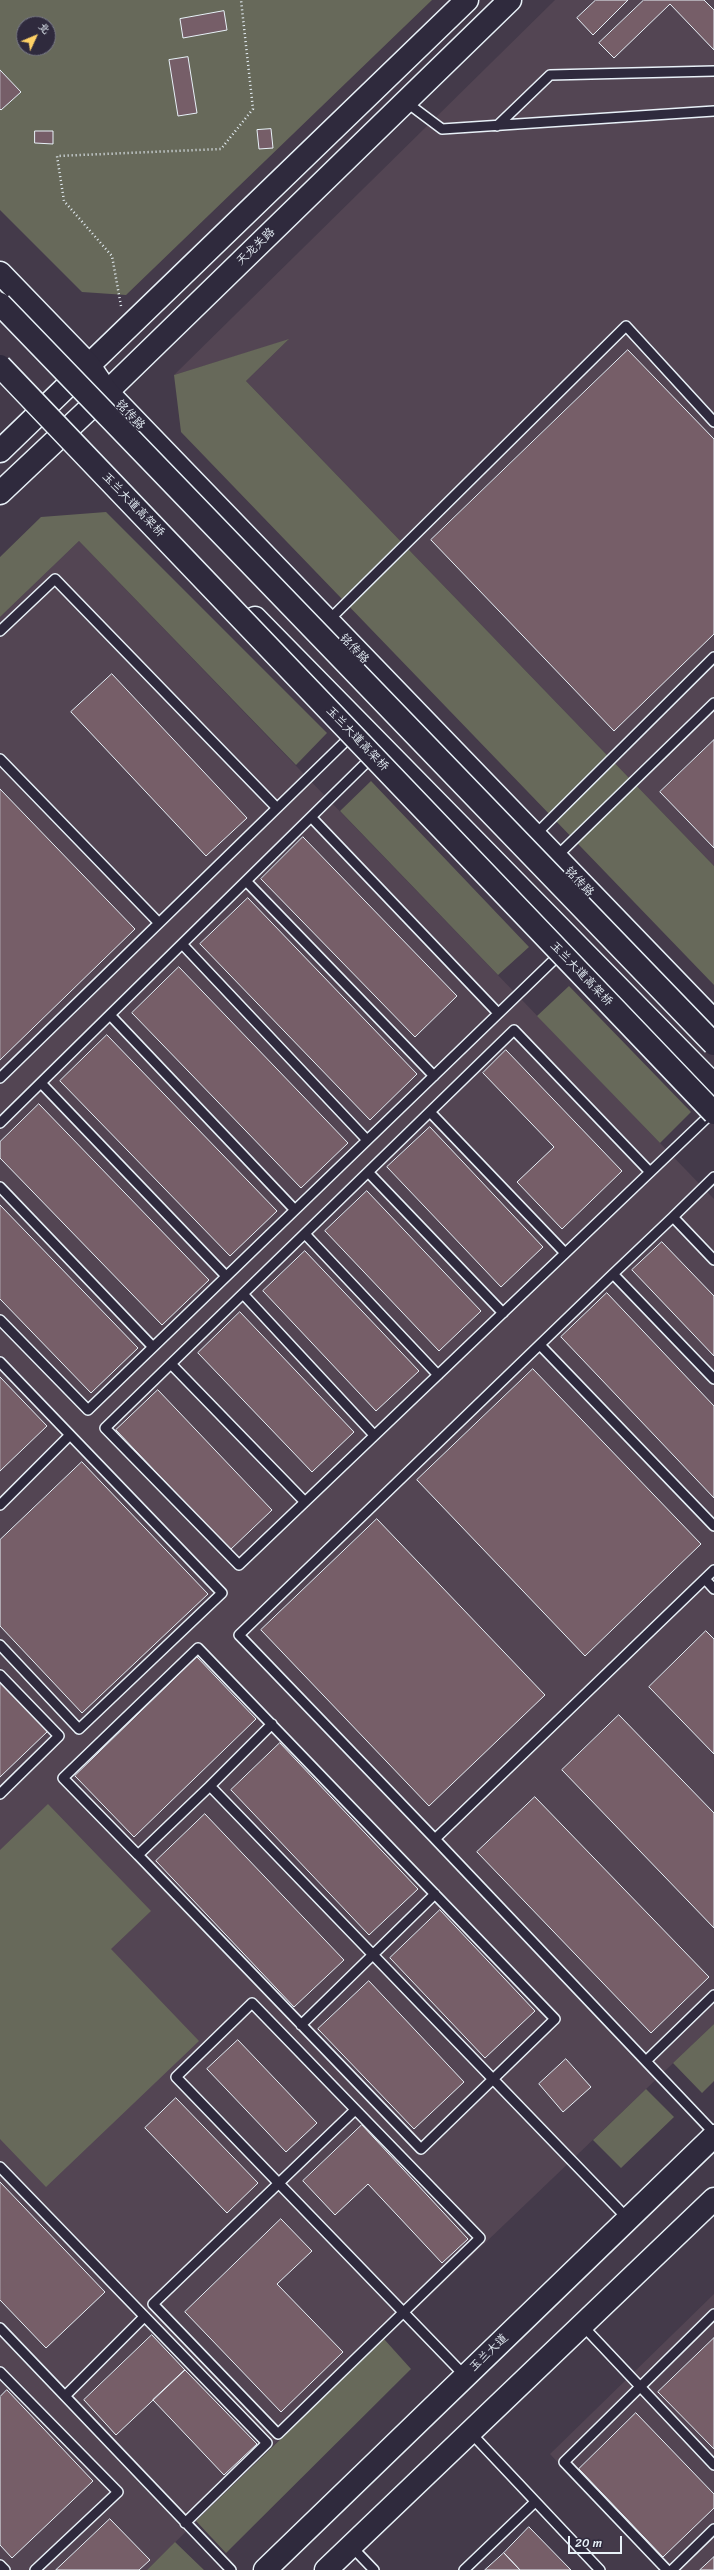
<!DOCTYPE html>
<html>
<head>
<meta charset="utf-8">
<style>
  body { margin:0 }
  #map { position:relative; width:714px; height:2570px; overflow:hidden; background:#443a4a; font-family:Sriracha,"LXGW WenKai TC",sans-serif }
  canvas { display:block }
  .north { position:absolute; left:16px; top:16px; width:40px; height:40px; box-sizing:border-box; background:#2f2a3d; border:1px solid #797a88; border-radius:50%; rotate:46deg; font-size:11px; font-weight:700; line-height:16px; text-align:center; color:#e8f1f8 }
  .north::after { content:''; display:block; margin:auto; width:14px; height:18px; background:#ffd166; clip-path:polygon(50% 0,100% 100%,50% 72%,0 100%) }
  .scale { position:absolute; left:568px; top:2536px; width:54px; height:18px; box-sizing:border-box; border:2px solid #e8f1f8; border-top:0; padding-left:5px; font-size:12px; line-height:14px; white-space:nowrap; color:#e8f1f8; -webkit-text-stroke:3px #2f2a3d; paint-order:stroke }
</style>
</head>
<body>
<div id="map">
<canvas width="714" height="2570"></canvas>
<div class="north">北</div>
<div class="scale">20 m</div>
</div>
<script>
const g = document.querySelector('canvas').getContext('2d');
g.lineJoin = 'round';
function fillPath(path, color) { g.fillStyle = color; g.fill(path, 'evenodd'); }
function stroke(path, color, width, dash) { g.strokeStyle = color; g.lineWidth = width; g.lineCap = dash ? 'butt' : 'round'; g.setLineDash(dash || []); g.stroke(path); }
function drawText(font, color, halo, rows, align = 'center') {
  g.font = font + ' Sriracha,"LXGW WenKai TC",sans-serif'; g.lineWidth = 3.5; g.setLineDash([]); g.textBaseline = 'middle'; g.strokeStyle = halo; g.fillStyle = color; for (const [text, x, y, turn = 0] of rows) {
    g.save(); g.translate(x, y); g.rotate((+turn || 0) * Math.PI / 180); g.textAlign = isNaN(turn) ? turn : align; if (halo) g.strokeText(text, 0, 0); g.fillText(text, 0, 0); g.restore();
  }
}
fillPath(new Path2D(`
  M555 0H714V866L246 381 288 340 174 375Z
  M79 541 714 1199V2024L278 2441 147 2570H0V617Z
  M714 2294V2570H659L550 2454Z`), '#534553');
fillPath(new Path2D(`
  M0 0H432L126 295 82 292 0 210ZM24 24H48V48H24Z
  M289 339 246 381 714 866V985L181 432 174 375Z
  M106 512 327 733 296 765 79 541 0 617V557L41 517Z
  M371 781 529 947 498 975 340 811Z
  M569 986 691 1112 660 1143 537 1016Z
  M48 1804 151 1911 111 1949 199 2041 46 2187 0 2139V1850Z
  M714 2024V2081L702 2093 673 2063Z
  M646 2089 674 2117 621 2168 593 2140Z
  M384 2339 411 2369 226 2553 196 2521Z
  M175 2542 204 2570H147Z`), '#67695a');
const building = new Path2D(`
  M596 0H628L593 35 577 18Z
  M644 0H704L714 10V50L670 4 614 58 599 43Z
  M224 11 227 30 183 38 180 19Z
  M188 57 197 113 178 116 169 60Z
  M0 70 21 92 1 110 0 109Z
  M271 129 273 148 259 149 257 130Z
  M35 131H53V144L35 143Z
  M628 350 714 439V634L614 731 431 540Z
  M112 674 247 818 206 856 71 712Z
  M714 740V848L660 792Z
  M0 789 135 929 0 1060Z
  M303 837 457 996 415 1037 261 879Z
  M248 898 417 1074 370 1120 200 944Z
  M179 967 348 1143 301 1188 132 1013Z
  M107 1035 277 1211 230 1256 60 1081Z
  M506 1050 622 1171 562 1229 517 1182 554 1147 483 1073Z
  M39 1104 209 1280 162 1325 0 1158V1142Z
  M430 1127 543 1247 501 1287 387 1167Z
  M367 1191 481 1311 439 1351 325 1231Z
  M0 1205 138 1348 91 1393 0 1299Z
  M662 1242 714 1296V1356L632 1270Z
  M305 1251 419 1371 376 1411 263 1291Z
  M607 1293 714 1406V1498L561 1337Z
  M240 1312 354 1432 312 1472 198 1353Z
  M533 1369 701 1544 585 1656 417 1480Z
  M0 1377 47 1426 0 1471Z
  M158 1390 272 1510 230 1550 116 1430Z
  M82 1462 208 1594 82 1713 0 1626V1540Z
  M377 1519 545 1695 429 1806 261 1630Z
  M706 1631 714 1639V1754L649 1687Z
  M197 1657 256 1719 134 1837 75 1776Z
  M0 1681 48 1731 0 1777Z
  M619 1715 714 1813V1928L562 1770Z
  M280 1743 418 1889 369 1935 231 1790Z
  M535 1797 709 1977 651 2033 477 1852Z
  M205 1814 344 1960 294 2007 156 1861Z
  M440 1910 535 2011 485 2058 390 1958Z
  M369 1981 464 2082 414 2129 318 2029Z
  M238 2040 317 2123 286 2152 207 2069Z
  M566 2059 591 2087 563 2112 539 2084Z
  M176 2098 258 2183 227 2213 145 2128Z
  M362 2125 468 2239 442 2263 368 2184 335 2215 303 2181Z
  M0 2182 105 2292 46 2348 0 2300Z
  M281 2219 312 2251 277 2284 343 2352 281 2412 185 2312Z
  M152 2335 185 2370 116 2435 84 2400Z
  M714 2338V2449L658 2392Z
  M185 2370 257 2444 224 2475 153 2400Z
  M7 2390 93 2481 12 2558 0 2545V2397Z
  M636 2413 714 2494V2508L663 2557 579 2469Z
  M110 2519 150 2560 139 2570H56Z
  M529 2527 571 2570H520L504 2553Z
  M504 2553 520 2570H485Z
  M714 2557V2570H700Z`);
fillPath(building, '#765e68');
stroke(building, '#e8f1f8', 1);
const service = new Path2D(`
  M406 102 442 129 714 111
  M497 126 550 75 714 71
  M328 621 626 326 714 422
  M0 631 55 579 277 808
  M0 759 159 923
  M311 817 498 1013
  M535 835 714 657
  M556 857 714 703
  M246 881 434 1076
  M182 944 367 1140
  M110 1015 295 1210
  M0 1078 353 734
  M41 1083 226 1276
  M430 1112 565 1253
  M0 1123 374 755
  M368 1172 503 1313
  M650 1172 514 1030 105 1428 239 1565C397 1414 555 1263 713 1112
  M0 1187 153 1347
  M673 1217 714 1177
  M305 1234 438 1375
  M613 1274 673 1217 714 1260
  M243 1294 374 1435
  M0 1320 88 1410 562 952
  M540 1345 714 1526
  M0 1362 222 1593 79 1729 0 1645
  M171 1364 305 1502
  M714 1379 613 1274 239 1635 435 1839 714 1570
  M0 1505 70 1435
  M705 1579 714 1589
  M0 1675 59 1736 0 1794
  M210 1786 272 1724
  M435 1839 714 2133
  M138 1855 421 2149 555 2019 198 1648 63 1778 138 1855 210 1786 628 2219
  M301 2025 435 1894
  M646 2061 714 1995
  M355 2110 153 2304 278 2434 480 2238 252 2003 176 2077C272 2177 369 2276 465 2376
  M0 2167 267 2443 185 2523
  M582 2325 714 2465
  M0 2328 231 2570
  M0 2372 118 2492 35 2570
  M65 2396 144 2317
  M470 2432 600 2570
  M351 2546 374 2570
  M0 2565 5 2570
  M464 2570 535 2502
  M667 2570 564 2462 714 2314
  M672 2570 714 2529`);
const tertiary = new Path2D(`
  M0 451 467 0
  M0 493 107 392 510 0`);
const secondary = new Path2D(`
  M0 273 88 364 107 392 714 1021
  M255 618 714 1085`);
const primary = new Path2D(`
  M265 2570 714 2136
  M326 2570 714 2199`);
stroke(service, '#e8f1f8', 12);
stroke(tertiary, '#e8f1f8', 25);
stroke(secondary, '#e8f1f8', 25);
stroke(primary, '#e8f1f8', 25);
stroke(new Path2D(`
  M121 306 112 256 64 201 57 156 221 149 253 109 241 0`), '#e8f1f8', 2.5, [1, 3]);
stroke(service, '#2f2a3d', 9);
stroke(tertiary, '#2f2a3d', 22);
stroke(secondary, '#2f2a3d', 22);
stroke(primary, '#2f2a3d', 22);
const primaryBridge = new Path2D(`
  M0 304 714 1044
  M0 366 714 1113`);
stroke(primaryBridge, '#e8f1f8', 25, []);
stroke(primaryBridge, '#2f2a3d', 22);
drawText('12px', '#e8f1f8', '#2f2a3d', [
  ["天龙关路",256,247,-44],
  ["铭传路",130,415,46],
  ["玉兰大道高架桥",133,505,46],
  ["铭传路",354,649,46],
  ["玉兰大道高架桥",357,739,46],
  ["铭传路",579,882,46],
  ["玉兰大道高架桥",581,974,46],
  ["玉兰大道",489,2353,-44]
]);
</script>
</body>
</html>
